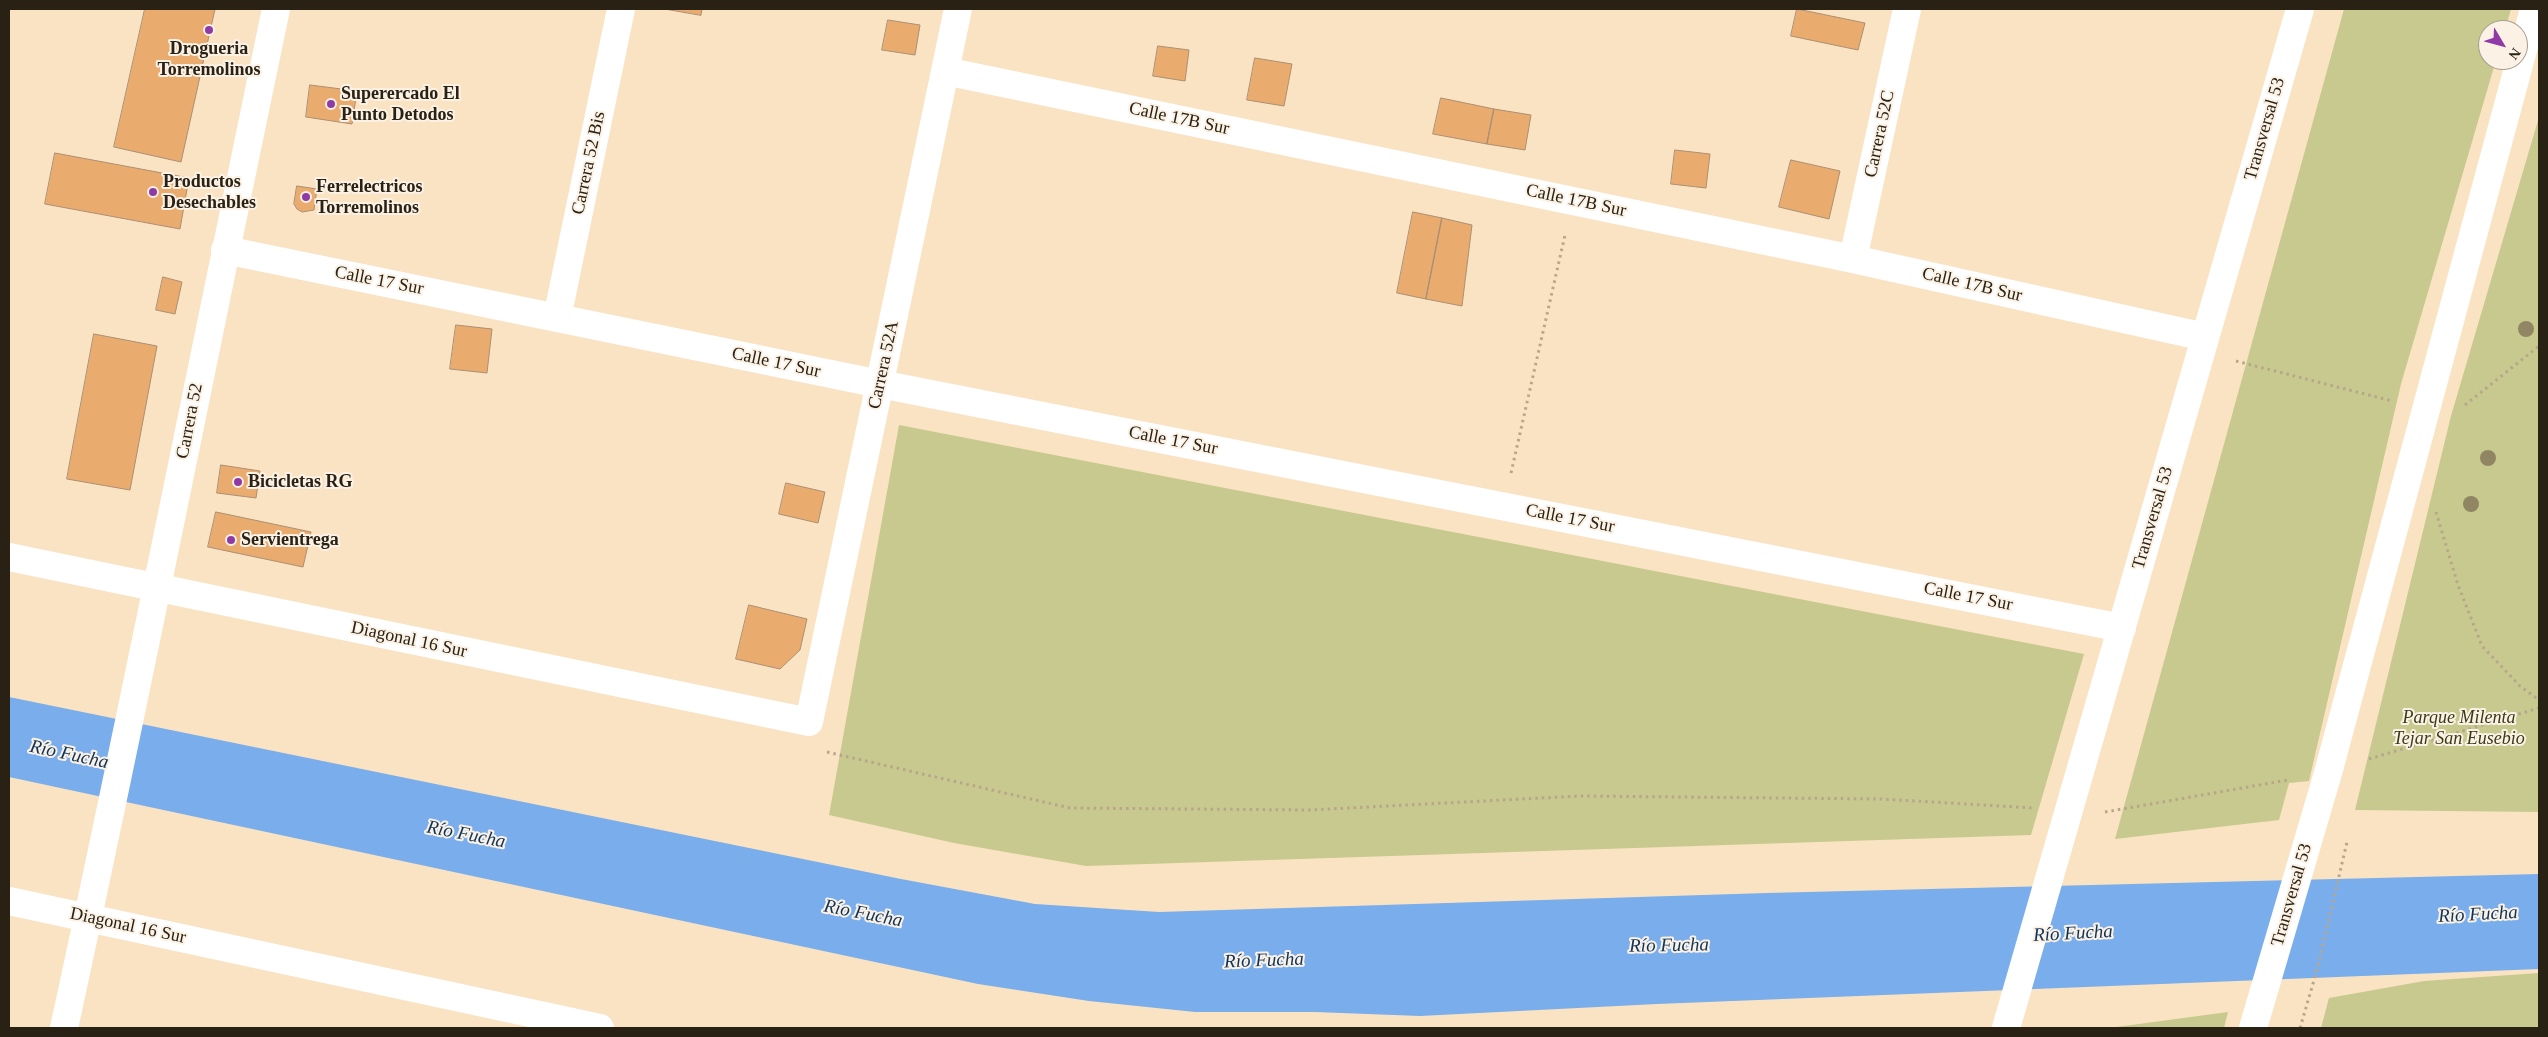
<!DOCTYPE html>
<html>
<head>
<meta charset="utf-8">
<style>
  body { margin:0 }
  #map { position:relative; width:2548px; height:1037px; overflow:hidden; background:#fae3c2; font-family:Georgia,serif }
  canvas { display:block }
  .frame { position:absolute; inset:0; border:10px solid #292114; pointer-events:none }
  .north { position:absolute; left:2478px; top:20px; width:50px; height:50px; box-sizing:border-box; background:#fbf2e5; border:1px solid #a79e91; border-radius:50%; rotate:127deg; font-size:14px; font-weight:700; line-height:20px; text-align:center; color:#292114 }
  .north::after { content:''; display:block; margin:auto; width:18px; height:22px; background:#903aa7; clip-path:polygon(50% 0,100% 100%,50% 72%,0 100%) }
</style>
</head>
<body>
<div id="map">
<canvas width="2548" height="1037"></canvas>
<div class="frame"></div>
<div class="north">N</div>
</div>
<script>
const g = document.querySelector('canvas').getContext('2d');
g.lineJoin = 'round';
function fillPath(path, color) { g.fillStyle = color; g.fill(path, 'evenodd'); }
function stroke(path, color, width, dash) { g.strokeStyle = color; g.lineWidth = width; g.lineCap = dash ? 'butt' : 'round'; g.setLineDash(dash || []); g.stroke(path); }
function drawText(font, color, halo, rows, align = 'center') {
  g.font = font + ' Georgia,serif'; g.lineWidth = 4; g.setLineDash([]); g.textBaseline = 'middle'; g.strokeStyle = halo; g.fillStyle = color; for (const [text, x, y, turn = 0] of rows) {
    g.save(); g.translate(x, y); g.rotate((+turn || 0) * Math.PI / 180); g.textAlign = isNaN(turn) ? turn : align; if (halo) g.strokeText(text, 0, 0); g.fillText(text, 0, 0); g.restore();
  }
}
fillPath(new Path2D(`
  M2344 9H2511L2505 30H2488V60H2496L2401 384 2309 781 2289 783 2279 820 2115 839Z
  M2539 117V812L2355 810 2451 416Z
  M899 425 2084 654 2031 835 1086 866 954 843 829 815Z
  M2539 973V1028H2321L2329 998 2424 981Z
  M2228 1012 2224 1028H2109Z`), '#c7c98e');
fillPath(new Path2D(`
  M9 697 901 879 1035 904 1159 912 1767 893 2539 874V969L1657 1004 1420 1016 1315 1012H1195L1089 1001 978 984 9 777Z`), '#79adeb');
const building = new Path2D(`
  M145 9H215L181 162 114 147Z
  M665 9H702L701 15Z
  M1797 9 1865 23 1858 50 1791 36Z
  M888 20 920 25 915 55 882 50Z
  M1158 46 1189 50 1185 81 1153 76Z
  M1255 58 1292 64 1284 106 1247 100Z
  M310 85 357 91 352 124 306 117Z
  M1441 98 1494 109 1487 144 1433 134Z
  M1494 109 1531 115 1525 150 1487 144Z
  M1675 150 1710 154 1706 188 1671 184Z
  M55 153 189 178 180 229 45 204Z
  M1791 160 1840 171 1829 219 1779 207Z
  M297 186 317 189 314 210 302 212 297 209 294 204Z
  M1413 212 1442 218 1426 299 1397 293Z
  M1442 218 1472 225 1462 306 1426 299Z
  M163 277 182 282 175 314 156 310Z
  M456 325 492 329 487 373 450 369Z
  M94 334 157 346 130 490 67 479Z
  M221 465 260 471 256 498 217 493Z
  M786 483 825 492 818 523 779 514Z
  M216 512 311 532 303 567 208 547Z
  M749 605 807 619 800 650 780 669 736 659Z`);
fillPath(building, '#e9ac6e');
stroke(building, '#aa8f74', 1);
stroke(new Path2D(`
  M2236 361 2392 401
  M2465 405 2539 346
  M1511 473 1565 235
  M2436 512 2458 585 2482 646 2520 686 2539 700
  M827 752 1070 808 1310 810 1580 796 1881 799 2034 808
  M2369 759 2539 708
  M2105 812 2288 780
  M2300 1028 2317 970 2347 842`), '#b8a68b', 3, [2.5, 4]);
stroke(new Path2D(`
  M945 71 1853 259 2205 337
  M225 250 880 384 2122 628
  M1853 259 1907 9
  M557 318 621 9
  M9 557 809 722 958 9`), '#fff', 28);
stroke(new Path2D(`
  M9 901 600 1028
  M64 1028C138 689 205 348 276 9
  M2006 1028 2300 9
  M2253 1028 2328 773 2534 9`), '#fff', 28);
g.fillStyle = '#908663';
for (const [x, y] of [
  [2526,329],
  [2488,458],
  [2471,504]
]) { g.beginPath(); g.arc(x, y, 8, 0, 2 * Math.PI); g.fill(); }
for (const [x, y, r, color] of [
  [209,30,5,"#903aa7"],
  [331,104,5,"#903aa7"],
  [153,192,5,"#903aa7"],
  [306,197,5,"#903aa7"],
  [238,482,5,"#903aa7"],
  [231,540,5,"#903aa7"]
]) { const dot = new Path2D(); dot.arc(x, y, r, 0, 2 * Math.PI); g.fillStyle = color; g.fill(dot); stroke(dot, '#fbf2e5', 2); }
drawText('bold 18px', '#292114', '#fbf2e5', [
  ["Drogueria",209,49,"center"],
  ["Torremolinos",209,70,"center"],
  ["Superercado El",341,94],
  ["Punto Detodos",341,115],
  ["Productos",163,182],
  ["Desechables",163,203],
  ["Ferrelectricos",316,187],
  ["Torremolinos",316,208],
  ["Bicicletas RG",248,482],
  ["Servientrega",241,540]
], 'left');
drawText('18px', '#292114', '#fbf2e5', [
  ["Calle 17B Sur",1179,119,12],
  ["Transversal 53",2265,129,-74],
  ["Carrera 52C",1880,134,-78],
  ["Carrera 52 Bis",589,163,-78],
  ["Calle 17B Sur",1576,201,12],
  ["Calle 17 Sur",379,281,11],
  ["Calle 17B Sur",1972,285,13],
  ["Calle 17 Sur",776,363,12],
  ["Carrera 52A",884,365,-78],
  ["Carrera 52",190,421,-79],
  ["Calle 17 Sur",1173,441,11],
  ["Transversal 53",2153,518,-74],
  ["Calle 17 Sur",1570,519,11],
  ["Calle 17 Sur",1968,597,11],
  ["Diagonal 16 Sur",409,640,12],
  ["Transversal 53",2292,895,-74],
  ["Diagonal 16 Sur",128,926,12]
]);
drawText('italic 18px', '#393a16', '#fbf2e5', [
  ["Parque Milenta",2459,718],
  ["Tejar San Eusebio",2459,739]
]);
drawText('italic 19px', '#0e335a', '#fbf2e5', [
  ["Río Fucha",69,755,12],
  ["Río Fucha",466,835,11],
  ["Río Fucha",863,914,11],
  ["Río Fucha",2478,915,-3],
  ["Río Fucha",2073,934,-3],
  ["Río Fucha",1669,946,-1],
  ["Río Fucha",1264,961,-2]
]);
</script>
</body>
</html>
